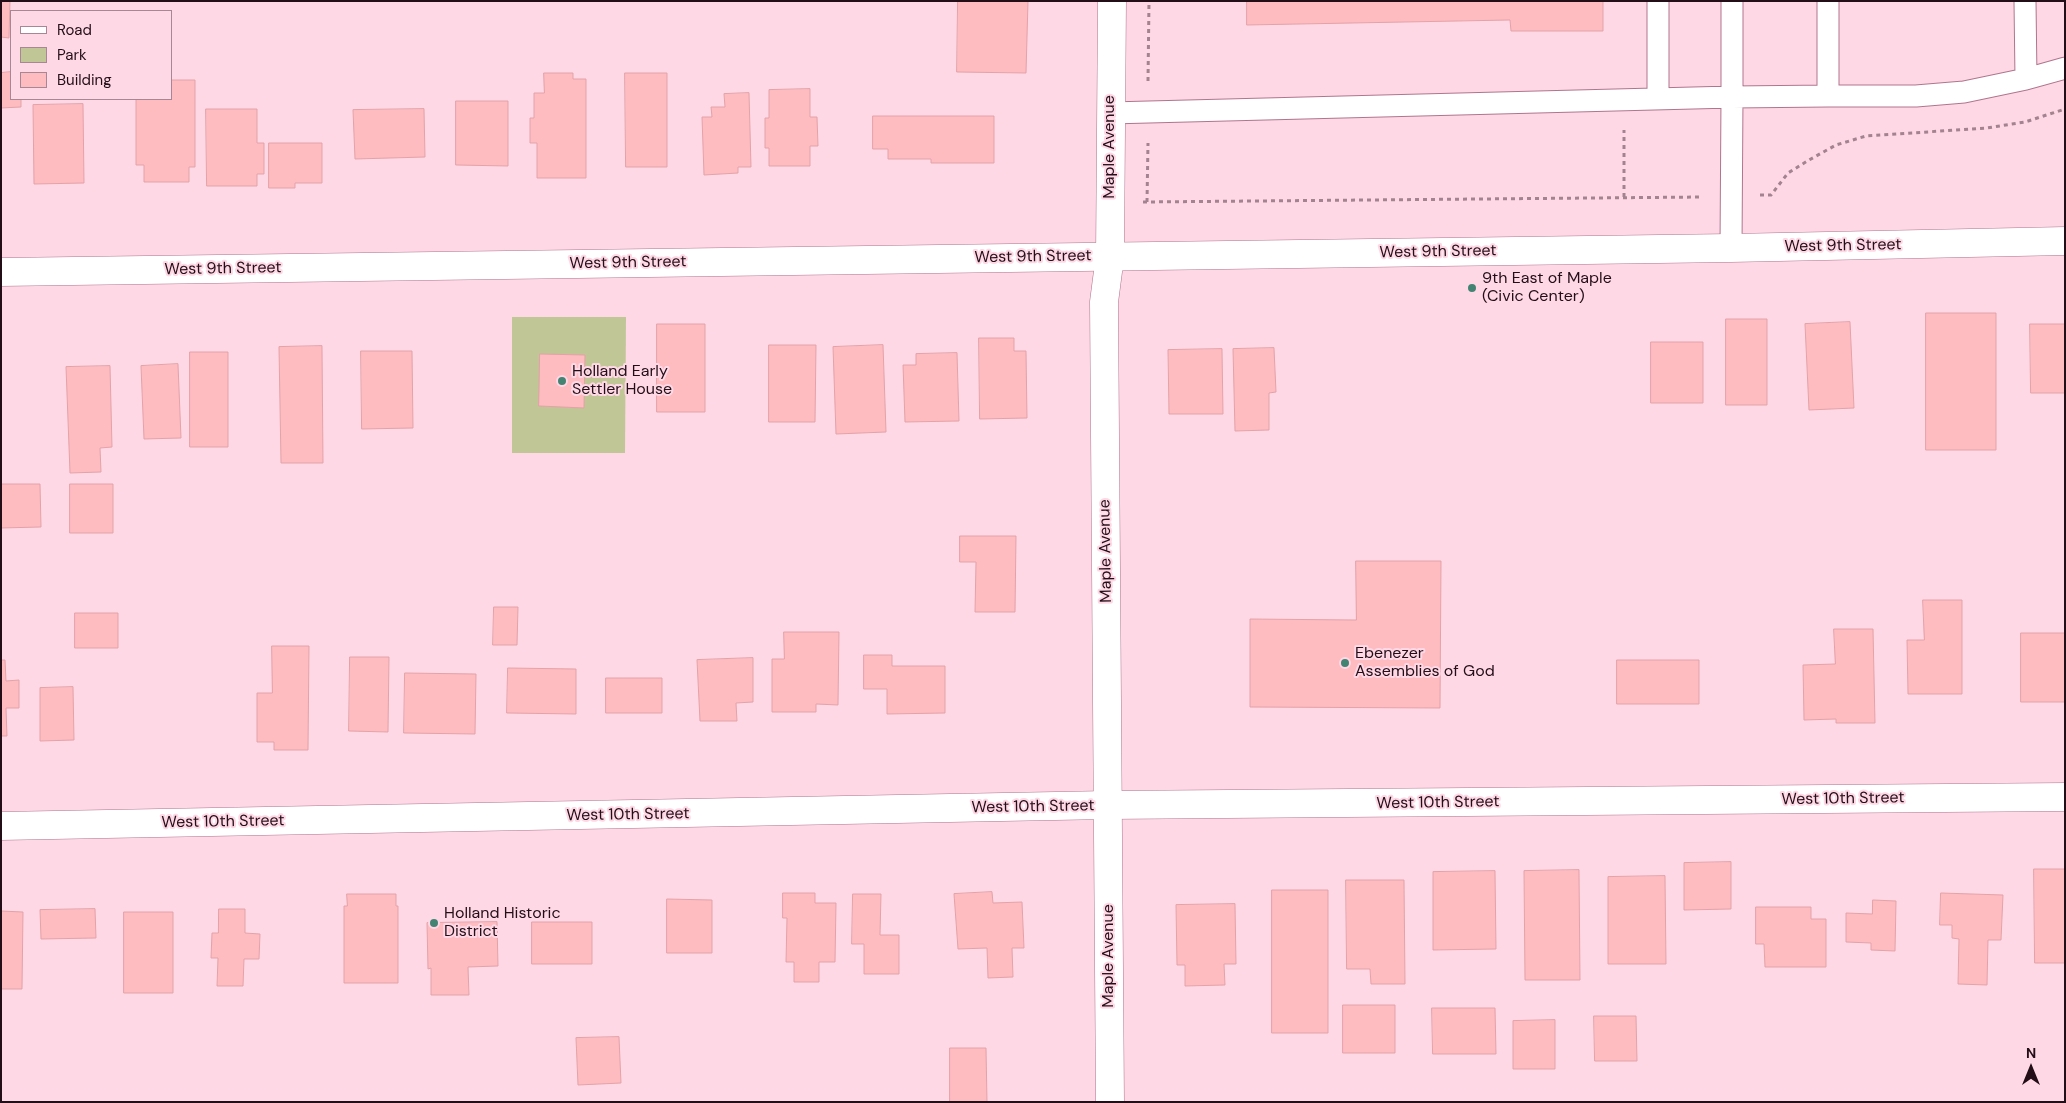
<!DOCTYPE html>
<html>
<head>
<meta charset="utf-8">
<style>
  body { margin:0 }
  #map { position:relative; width:2066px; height:1103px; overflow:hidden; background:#ffd8e6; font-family:"DM Sans",sans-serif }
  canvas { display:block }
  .frame { position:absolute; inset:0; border:2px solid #230e17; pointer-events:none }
  .legend { position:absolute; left:10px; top:10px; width:162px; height:90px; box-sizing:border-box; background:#ffd8e6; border:1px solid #a78793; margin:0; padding:6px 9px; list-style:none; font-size:15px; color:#230e17 }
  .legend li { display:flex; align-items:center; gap:10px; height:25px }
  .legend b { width:25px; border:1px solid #a78793 }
  .north { position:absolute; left:2006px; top:1043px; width:50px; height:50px; -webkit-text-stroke:4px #ffd8e6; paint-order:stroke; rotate:0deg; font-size:14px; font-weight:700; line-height:20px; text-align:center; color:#230e17 }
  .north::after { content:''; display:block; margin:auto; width:18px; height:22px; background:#230e17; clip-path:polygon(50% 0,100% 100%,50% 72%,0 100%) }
</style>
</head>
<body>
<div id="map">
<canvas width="2066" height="1103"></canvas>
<div class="frame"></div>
<ul class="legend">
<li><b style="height:6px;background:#fff"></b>Road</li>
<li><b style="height:14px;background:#c0c696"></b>Park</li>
<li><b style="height:14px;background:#febbc0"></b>Building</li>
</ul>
<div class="north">N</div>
</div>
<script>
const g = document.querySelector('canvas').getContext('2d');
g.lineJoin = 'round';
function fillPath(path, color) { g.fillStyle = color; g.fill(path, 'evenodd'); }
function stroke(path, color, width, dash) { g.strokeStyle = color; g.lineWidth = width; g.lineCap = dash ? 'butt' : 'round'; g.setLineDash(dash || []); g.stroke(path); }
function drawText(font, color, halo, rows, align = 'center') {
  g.font = font + ' "DM Sans",sans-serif'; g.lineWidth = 4; g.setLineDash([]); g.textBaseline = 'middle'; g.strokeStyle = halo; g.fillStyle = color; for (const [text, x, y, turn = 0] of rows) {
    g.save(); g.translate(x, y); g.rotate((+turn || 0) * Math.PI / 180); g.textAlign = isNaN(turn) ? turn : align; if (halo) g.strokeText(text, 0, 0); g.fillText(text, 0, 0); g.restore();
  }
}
fillPath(new Path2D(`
  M512 317H626L625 453H512Z`), '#c0c696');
const building = new Path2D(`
  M1 1H10L9 38 1 37Z
  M958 1H1028L1026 73 957 72Z
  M1247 1H1603V31H1511L1510 20 1247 25Z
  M11 72V99H21V107L1 108V73Z
  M544 73H573V79H586V178H537V143H530V118H534V93H544Z
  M625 73H667V167H626Z
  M171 80H195V167H189V182H144V165H136V99H171Z
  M810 89V117H817L818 146H810V166H769V148H765V118H769V90Z
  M749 93 751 167H738V173L704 175 702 117H712L711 107H725L724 94Z
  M456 101H508V166L456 165Z
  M83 104 84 183 34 184 33 105Z
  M206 109H257V143H264V174H257V186H207Z
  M424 109 425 157 355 159 353 110Z
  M873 116H994V163H931V159H888V149H873Z
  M269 143H322V183H295V188H269Z
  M1926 313H1996V450H1926Z
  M1726 319H1767V405H1726Z
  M1850 322 1854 408 1809 410 1805 324Z
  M657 324H705V412H657Z
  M2030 324H2065V393H2031Z
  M979 338H1014V351H1026L1027 418 980 419Z
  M1651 342H1703V403H1651Z
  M769 345H816L815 422H769Z
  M883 345 886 432 836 434 833 347Z
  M322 346 323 463H281L279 347Z
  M1274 348 1276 392 1269 393V430L1235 431 1233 349Z
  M1222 349 1223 414H1169L1168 350Z
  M361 351H412L413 428 362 429Z
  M190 352H228V447H190Z
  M957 353 959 421 905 422 903 365H916V354Z
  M540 354 585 355 584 408 539 406Z
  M178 364 181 438 144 439 141 366Z
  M110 366 112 447 100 448 101 472 70 473 66 367Z
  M1 484H40L41 527 1 528Z
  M70 484H113V533H70Z
  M960 536H1016L1015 612H975L976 562H960Z
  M1356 561H1441L1440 708 1250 707V619L1356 620Z
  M1923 600H1962V694H1908L1907 640H1924Z
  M494 607H518L517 645H493Z
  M75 613H118V648H75Z
  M1834 629H1873L1875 723H1836V719L1804 720 1803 665 1835 664Z
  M784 632H839L838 705 816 704V712H772V659H784Z
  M2021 633H2065V702H2021Z
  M272 646H309L308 750H274V742H257V693H272Z
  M864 655H892V666H945V713L887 714V689H864Z
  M350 657H389L388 732 349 731Z
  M753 658V702L736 703 737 721H700L697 660Z
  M1 660H5L6 681 19 680V708H6L7 736H1Z
  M1617 660H1699V704H1617Z
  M508 668 576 669V714L507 713Z
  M405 673 476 674 475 734 404 733Z
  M606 678H662V713H606Z
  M73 687 74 740 40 741V688Z
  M1731 862V909L1684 910V863Z
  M2034 869H2065V963H2035Z
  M1579 870 1580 980H1525L1524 871Z
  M1495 871 1496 949 1433 950V872Z
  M1665 876 1666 964H1608V877Z
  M1346 880H1404L1405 984H1371L1370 969H1347Z
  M1272 890H1328V1033H1272Z
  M992 892 993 903 1022 902 1024 948H1012L1013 977 988 978 987 948 958 949 954 894Z
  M783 893H815V903H836L835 962H819V982H794V962H786L787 918H783Z
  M1941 893 2003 895 2001 940H1988L1987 985 1958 984 1959 939 1952 938V925H1940Z
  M347 894H396V906H398V983H344V906H347Z
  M853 894H881L880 935H899V974H864V944H852Z
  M667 899 712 900V953H667Z
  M1873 900 1896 901 1895 951 1871 950V943L1846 942V913L1872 914Z
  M1235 904 1236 964H1224L1225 985 1185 986V965H1177L1176 905Z
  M1756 907H1811V919H1826V967H1765L1764 944H1756Z
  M95 909 96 938 41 939 40 910Z
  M219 909H245V933L260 934 259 959H244L243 986H217L218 958H211L212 933H218Z
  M1 911 23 912 22 989H1Z
  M124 912H173V993H124Z
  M497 922 498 966 468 967 469 995H431V968L428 969 427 923Z
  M532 922H592V964H532Z
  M1343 1005H1395V1053H1343Z
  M1432 1008H1495L1496 1054H1433Z
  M1594 1016H1636L1637 1061H1595Z
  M1555 1020V1069H1513V1021Z
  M619 1037 621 1083 578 1085 576 1038Z
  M950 1048H986L987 1102H950Z`);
fillPath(building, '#febbc0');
stroke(building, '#e3a2a7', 1);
const lane = new Path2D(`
  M1658 1V98
  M1732 1V97L1828 96V1
  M2025 1 2026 79 2065 68
  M1828 96H1916L1964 92 2026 79
  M1110 113 1732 97 1731 248`);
const street = new Path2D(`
  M1110 1102 1104 302 1110 256 1112 1`);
const secondary = new Path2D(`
  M1 272 1731 248 2065 241
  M1 826 1108 805 2065 797`);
stroke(lane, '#af758c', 23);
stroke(street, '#af758c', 29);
stroke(secondary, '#af758c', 29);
stroke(new Path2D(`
  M1148 81 1149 1
  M1760 195H1771L1788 173 1809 160 1836 145 1866 136 1987 128 2025 122 2065 109
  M1624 197V130
  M1143 202 1702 197
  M1147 202 1148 143`), '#a3838f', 3, [4, 4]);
stroke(lane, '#fff', 21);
stroke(street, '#fff', 28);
stroke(secondary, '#fff', 28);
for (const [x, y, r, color] of [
  [1472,288,5,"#438372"],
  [562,381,5,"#438372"],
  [1345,663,5,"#438372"],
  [434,923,5,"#438372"]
]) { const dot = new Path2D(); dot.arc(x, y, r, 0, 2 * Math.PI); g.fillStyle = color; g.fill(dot); stroke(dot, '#ffd8e6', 2); }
drawText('16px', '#230e17', '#ffd8e6', [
  ["Maple Avenue",1110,147,-90],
  ["West 9th Street",1843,246,-1],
  ["West 9th Street",1438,252,-1],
  ["West 9th Street",1033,257,-1],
  ["West 9th Street",628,263,-1],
  ["West 9th Street",223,269,-1],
  ["Maple Avenue",1106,551,-91],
  ["West 10th Street",1843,799,-1],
  ["West 10th Street",1438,803,-1],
  ["West 10th Street",1033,807,-1],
  ["West 10th Street",628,815,-1],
  ["West 10th Street",223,822,-1],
  ["Maple Avenue",1109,956,-90]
]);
drawText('16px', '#230e17', '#ffd8e6', [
  ["9th East of Maple",1482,279],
  ["(Civic Center)",1482,297],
  ["Holland Early",572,372],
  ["Settler House",572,390],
  ["Ebenezer",1355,654],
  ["Assemblies of God",1355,672],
  ["Holland Historic",444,914],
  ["District",444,932]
], 'left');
</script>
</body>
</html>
